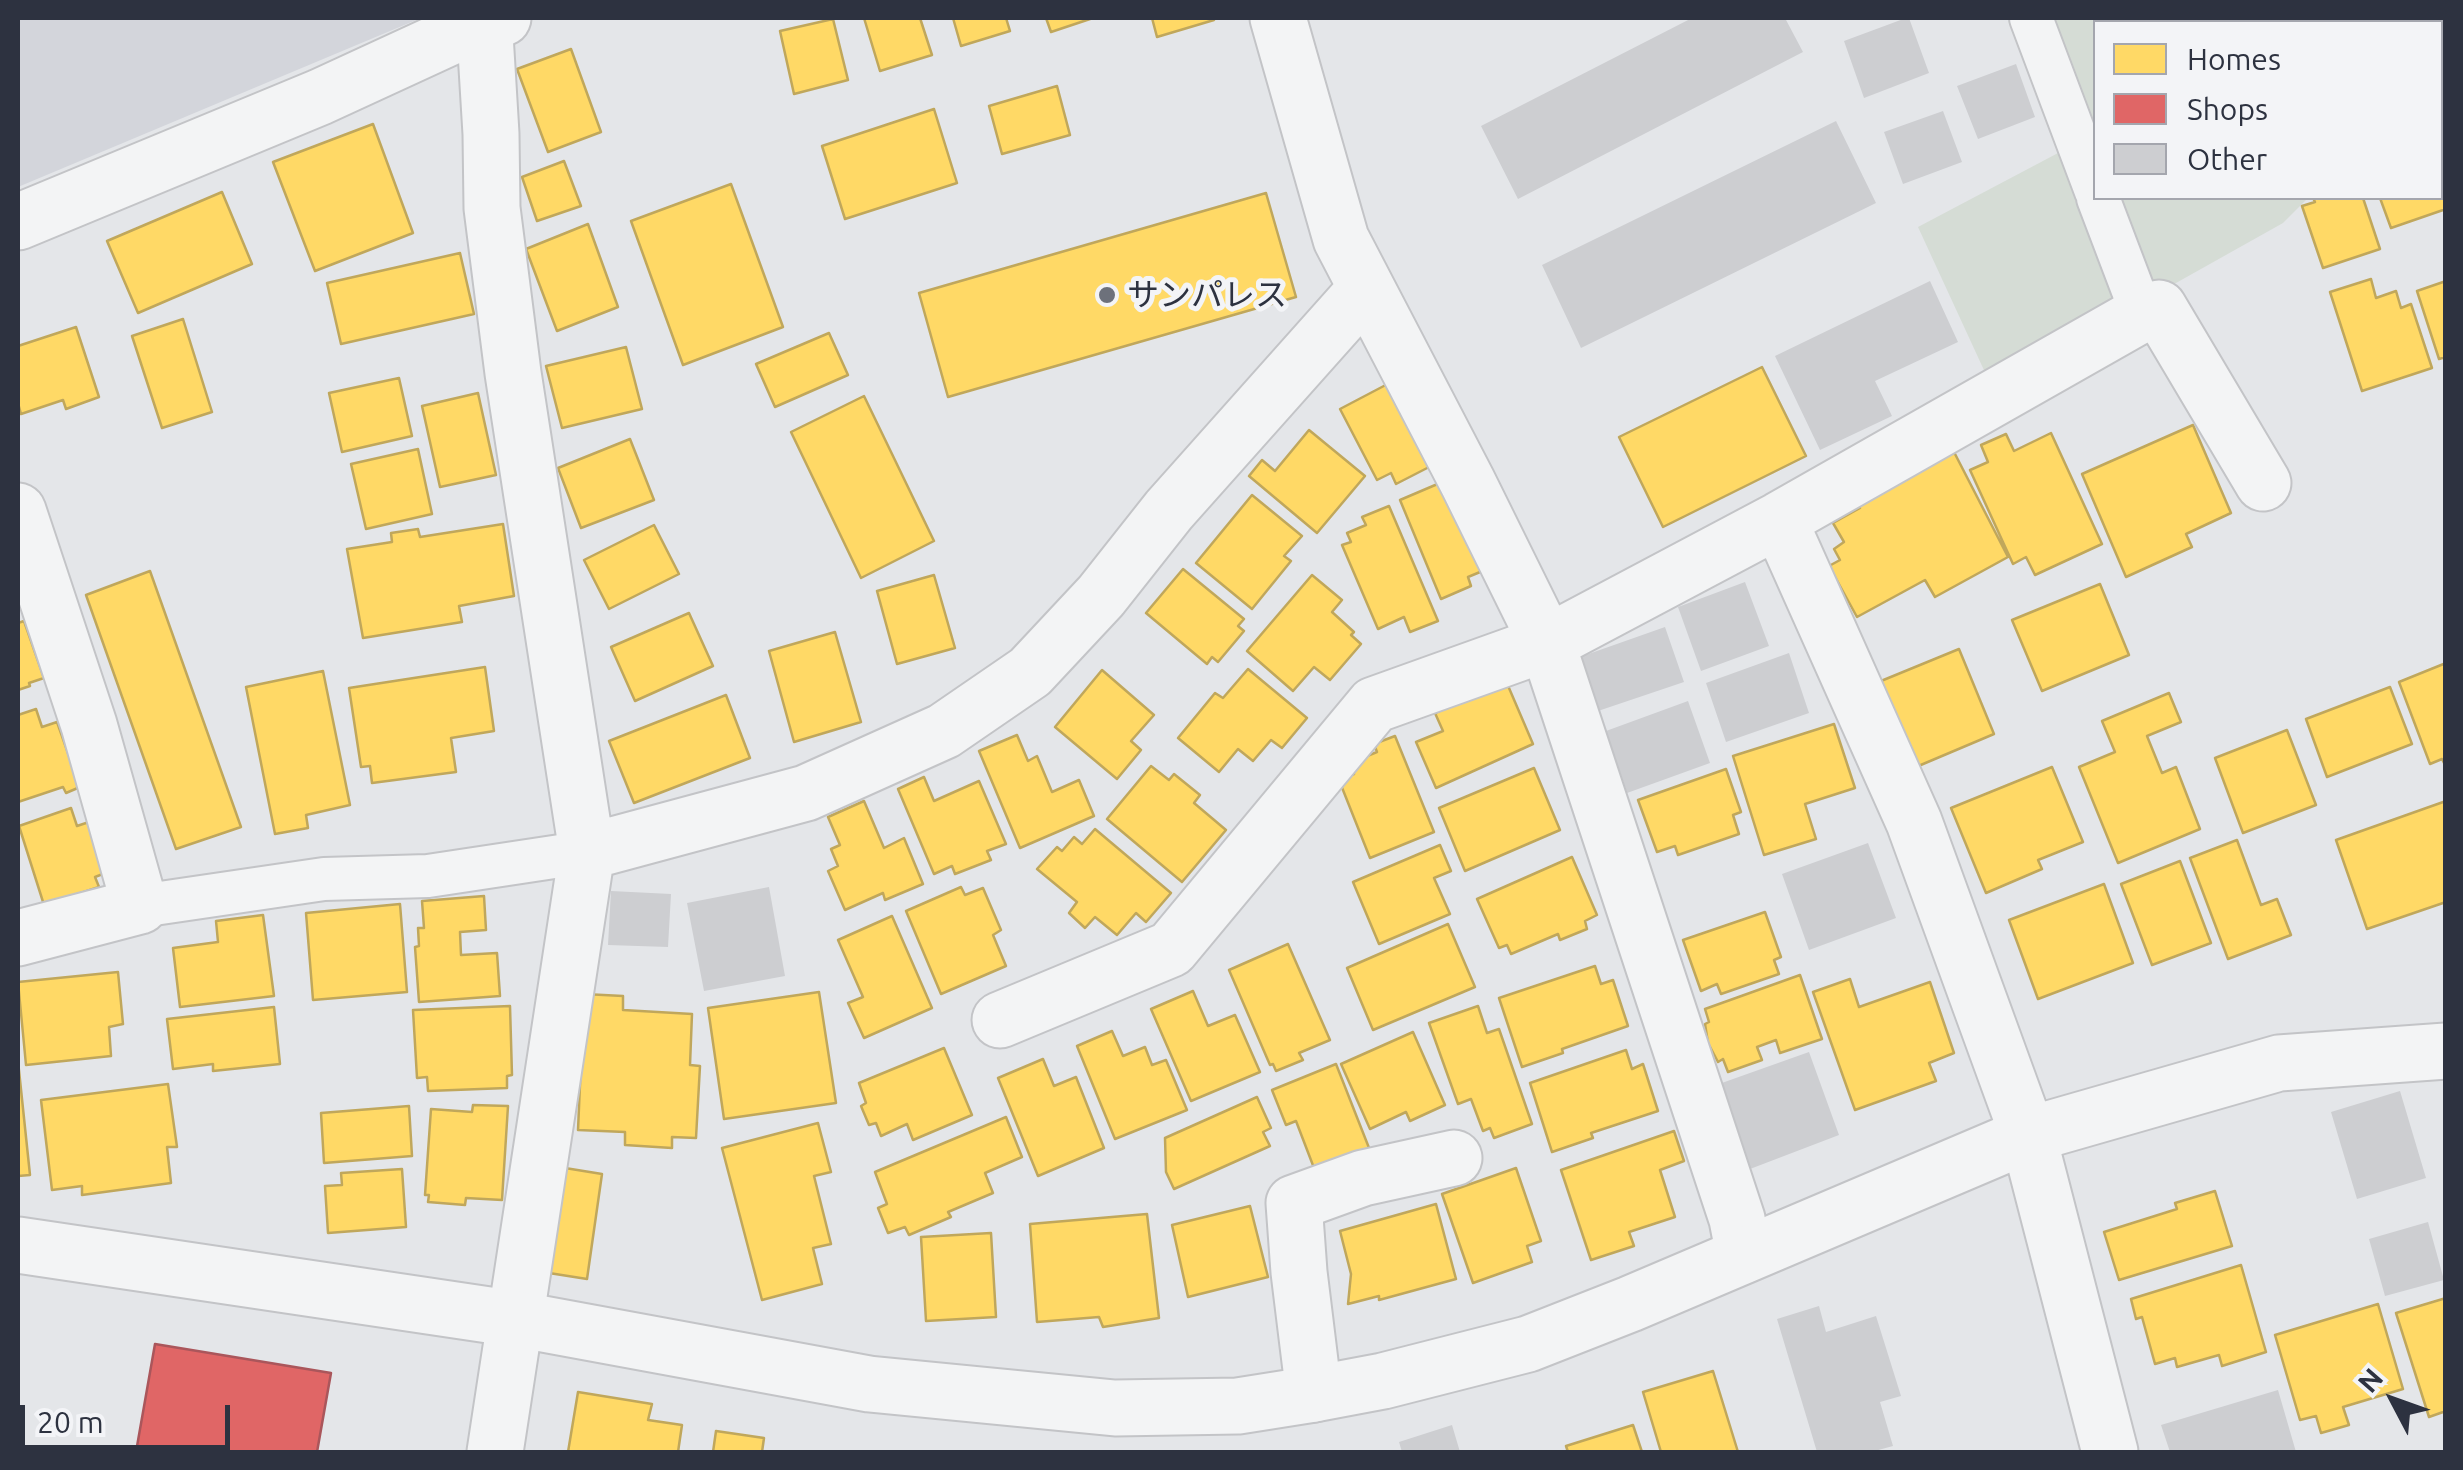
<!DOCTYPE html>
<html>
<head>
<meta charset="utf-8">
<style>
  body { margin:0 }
  #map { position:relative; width:2463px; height:1470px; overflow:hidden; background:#e4e6e9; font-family:Ubuntu,sans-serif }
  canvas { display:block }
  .frame { position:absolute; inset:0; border:20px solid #2d3240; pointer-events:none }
  .legend { position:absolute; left:2093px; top:20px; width:350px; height:180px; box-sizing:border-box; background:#f3f4f7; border:2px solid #a4a6ae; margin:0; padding:12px 18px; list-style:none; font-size:30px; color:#2d3240 }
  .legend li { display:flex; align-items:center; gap:20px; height:50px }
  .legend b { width:50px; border:2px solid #a4a6ae }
  .north { position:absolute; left:2343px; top:1350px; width:100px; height:100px; -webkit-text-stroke:8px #f3f4f7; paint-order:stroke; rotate:311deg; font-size:28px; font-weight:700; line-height:40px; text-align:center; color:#2d3240 }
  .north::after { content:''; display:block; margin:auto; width:35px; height:45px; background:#2d3240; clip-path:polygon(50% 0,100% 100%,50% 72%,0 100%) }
  .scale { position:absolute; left:20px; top:1405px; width:210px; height:45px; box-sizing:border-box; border:5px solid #2d3240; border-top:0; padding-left:12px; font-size:30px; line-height:35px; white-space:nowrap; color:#2d3240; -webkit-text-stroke:8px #f3f4f7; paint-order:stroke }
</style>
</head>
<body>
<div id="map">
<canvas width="2463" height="1470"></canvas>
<div class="frame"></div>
<ul class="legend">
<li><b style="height:28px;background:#ffd966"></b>Homes</li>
<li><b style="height:28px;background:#e06666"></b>Shops</li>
<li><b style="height:28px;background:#cdced1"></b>Other</li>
</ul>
<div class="north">N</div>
<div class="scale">20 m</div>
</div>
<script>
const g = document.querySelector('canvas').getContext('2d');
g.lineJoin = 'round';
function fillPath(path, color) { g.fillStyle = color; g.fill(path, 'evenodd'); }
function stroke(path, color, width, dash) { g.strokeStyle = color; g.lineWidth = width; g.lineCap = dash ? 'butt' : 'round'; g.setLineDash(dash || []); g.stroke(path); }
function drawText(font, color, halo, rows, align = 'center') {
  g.font = font + ' Ubuntu,"Noto Sans JP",sans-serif'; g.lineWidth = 10; g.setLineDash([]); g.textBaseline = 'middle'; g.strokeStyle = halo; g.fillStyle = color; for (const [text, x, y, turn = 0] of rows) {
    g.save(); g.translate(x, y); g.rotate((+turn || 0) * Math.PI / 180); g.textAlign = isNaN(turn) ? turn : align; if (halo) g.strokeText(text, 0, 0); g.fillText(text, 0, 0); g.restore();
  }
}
fillPath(new Path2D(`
  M18 18H421L18 187Z`), '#d3d5db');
fillPath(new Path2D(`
  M2041 18H2326L2328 22H2096V198H2308L2283 223 2151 297 1989 381 1918 227 2077 143Z`), '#d5dcd5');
const homes = new Path2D(`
  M864 18H920L932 55 880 71Z
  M953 18H1006L1010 31 961 46Z
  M1046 18H1093L1051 32Z
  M1152 18H1213L1214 20 1157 37Z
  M833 19 848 80 794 94 780 31Z
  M571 49 601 132 548 152 517 69Z
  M2446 66V122L2440 123V68Z
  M1057 86 1070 135 1002 154 989 106Z
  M934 109 957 183 845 219 822 146Z
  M373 124 413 233 315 271 273 162Z
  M2446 139V209L2391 228 2380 198H2440V140Z
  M564 161 581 206 537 221 522 177Z
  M731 184 783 327 683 365 631 221Z
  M222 192 252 264 138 313 107 241Z
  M1266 193 1296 297 948 397 919 293Z
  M2313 198H2363L2380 249 2323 268 2302 206 2315 202Z
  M588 224 618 307 557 331 526 249Z
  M460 253 474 314 341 344 327 283Z
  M2371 279 2376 298 2396 291 2401 308 2411 304 2432 368 2362 391 2330 292Z
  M2446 281V357L2439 359 2417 291Z
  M183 319 212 412 162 428 132 336Z
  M76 327 99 397 66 409 63 400 21 414 18 403V346Z
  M829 333 848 375 775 407 756 364Z
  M626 347 642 409 562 428 546 366Z
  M1762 367 1806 456 1663 527 1619 437Z
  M399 378 412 436 342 452 329 393Z
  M1399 378 1433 465 1396 484 1391 473 1377 480 1340 409Z
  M478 393 496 475 440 487 422 406Z
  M864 396 934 541 861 578 791 432Z
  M2193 425 2231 513 2186 534 2192 547 2126 577 2082 474Z
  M1309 430 1365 476 1317 533 1249 476 1262 460 1275 471Z
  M2051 433 2102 544 2035 575 2026 557 2013 564 1970 470 1988 462 1981 445 2006 434 2014 451Z
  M630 439 654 500 581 528 558 468Z
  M418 449 432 514 366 529 351 464Z
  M1954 452 2008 557 1935 597 1925 580 1857 617 1829 566 1840 560 1834 549 1844 542 1833 523 1860 508 1858 505Z
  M1454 477 1497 565 1468 577 1471 586 1441 599 1400 500Z
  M1252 495 1302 536 1284 556 1291 561 1252 609 1196 563Z
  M1389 506 1438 621 1410 632 1404 617 1378 629 1342 545 1351 542 1347 533 1366 525 1362 517Z
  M503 524 514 596 459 606 462 622 363 638 347 549 392 542 391 533 418 529 420 537Z
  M654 525 679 574 609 609 584 560Z
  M1183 569 1244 619 1238 626 1244 631 1218 662 1212 657 1207 664 1146 613Z
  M150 571 241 827 176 849 86 595Z
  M934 575 955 648 897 664 877 591Z
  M1312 575 1342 600 1332 612 1354 632 1351 635 1361 644 1330 680 1314 667 1293 691 1247 651Z
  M2100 584 2129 655 2042 691 2012 620Z
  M689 613 713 666 635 701 611 647Z
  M24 621 44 678 29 683 30 686 18 690V623Z
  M835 632 861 722 794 742 769 651Z
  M1959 649 1994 734 1916 767 1881 681Z
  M2446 663V767L2442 759 2430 764 2399 682Z
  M485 667 494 731 451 738 456 772 372 783 370 766 361 767 349 688Z
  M1248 669 1307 718 1282 748 1271 740 1253 761 1238 749 1219 772 1178 738 1215 693 1223 698Z
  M1102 670 1154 715 1131 741 1141 750 1117 779 1055 727Z
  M323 671 350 805 306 815 308 828 275 834 246 687Z
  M1506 681 1533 744 1436 788 1416 742 1443 731 1435 713Z
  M2390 687 2412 744 2327 777 2306 719Z
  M2169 693 2181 722 2147 736 2162 773 2176 767 2200 829 2118 863 2079 767 2115 752 2102 721Z
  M726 695 750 758 634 803 609 741Z
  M36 709 42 727 57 722 80 787 66 793 63 787 18 802V715Z
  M1834 724 1855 788 1805 804 1816 839 1764 855 1733 756Z
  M2287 730 2316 805 2243 833 2215 758Z
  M1017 735 1028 761 1037 756 1052 792 1079 780 1094 816 1020 848 979 751Z
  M1395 736 1434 832 1370 858 1339 780 1354 774 1350 763 1377 752 1374 744Z
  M1151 766 1169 780 1174 774 1200 795 1194 803 1226 830 1182 882 1107 819Z
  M2052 767 2083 842 2038 860 2042 869 1986 893 1951 808Z
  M1534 768 1560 830 1465 871 1439 808Z
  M1726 769 1741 812 1733 815 1739 834 1678 855 1675 846 1657 852 1638 800Z
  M924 777 934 801 979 781 1006 844 987 851 991 860 955 874 952 866 934 874 898 789Z
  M864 801 884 848 904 838 923 884 885 900 883 893 845 910 828 871 838 866 831 849 840 845 828 817Z
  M2446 801V902L2367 929 2336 840Z
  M71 808 77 826 92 821 108 872 95 877 99 887 44 905 19 826Z
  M1095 829 1171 893 1146 922 1136 913 1117 935 1095 917 1085 928 1069 913 1077 902 1037 869 1057 847 1062 851 1074 837 1082 844Z
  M2237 840 2261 905 2277 899 2291 935 2228 959 2190 858Z
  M1440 845 1451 871 1434 878 1450 914 1379 944 1353 882Z
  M1572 857 1597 915 1585 921 1587 929 1560 940 1558 934 1511 954 1507 945 1499 948 1477 899Z
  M2180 861 2211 943 2152 965 2121 884Z
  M2104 884 2133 963 2038 999 2009 920Z
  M961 887 965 895 983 888 1001 930 993 935 1006 966 941 994 906 911Z
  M484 896 486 930 460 932 461 955 497 953 500 996 419 1002 415 947 419 946 418 928H424L422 901Z
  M400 904 407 992 313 1000 306 913Z
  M1765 912 1781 957 1774 960 1779 974 1721 994 1717 984 1701 991 1683 940Z
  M263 915 274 996 180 1007 173 948 218 942 216 921Z
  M892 916 932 1008 864 1038 848 1003 863 997 838 940Z
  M1448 924 1475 987 1373 1030 1347 968Z
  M1288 944 1330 1040 1299 1053 1303 1060 1276 1071 1273 1064 1270 1065 1229 970Z
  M1595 966 1601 984 1613 980 1628 1026 1562 1049 1563 1053 1522 1067 1499 998Z
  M118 972 123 1024 109 1027 111 1056 26 1065 18 982Z
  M1800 975 1822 1039 1780 1053 1776 1040 1757 1047 1762 1060 1728 1072 1723 1059 1718 1062 1708 1043 1705 1024 1709 1022 1705 1009Z
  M1850 979 1859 1007 1930 982 1954 1053 1929 1063 1936 1081 1855 1110 1813 992Z
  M1193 991 1208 1026 1235 1015 1260 1072 1191 1101 1151 1009Z
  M819 992 836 1103 724 1119 708 1008Z
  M584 994 623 996V1010L692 1014 690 1065 700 1066 696 1138 672 1137V1148L625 1145V1132L578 1130Z
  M510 1006 512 1075 507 1076V1088L428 1091 427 1077 417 1078 413 1010Z
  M1478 1006 1487 1033 1499 1029 1532 1124 1494 1138 1490 1128 1483 1131 1471 1099 1458 1104 1429 1023Z
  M274 1007 280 1064 213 1071V1064L173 1069 167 1019Z
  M1112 1031 1123 1056 1145 1047 1152 1065 1166 1060 1187 1110 1115 1139 1077 1046Z
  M1413 1032 1445 1105 1410 1121 1406 1112 1370 1129 1341 1064Z
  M944 1048 972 1115 913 1140 907 1124 881 1136 876 1123 869 1125 861 1106 866 1103 859 1083Z
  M1626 1050 1632 1069 1643 1064 1658 1111 1591 1133 1593 1138 1552 1152 1530 1083Z
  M1043 1059 1054 1086 1076 1077 1104 1148 1038 1176 998 1078Z
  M18 1061 30 1175 18 1176Z
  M1336 1064 1371 1153 1314 1168 1296 1121 1286 1125 1272 1090Z
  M168 1084 177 1147H167L171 1183 82 1195V1186L52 1190 41 1100Z
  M1257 1097 1271 1128 1263 1132 1270 1146 1174 1189 1166 1172 1165 1138Z
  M473 1105 508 1106 502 1200 466 1198 465 1205 428 1202 429 1195H425L431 1109 472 1112Z
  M409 1106 412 1156 324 1163 321 1113Z
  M1006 1117 1022 1157 985 1173 993 1193 948 1212 951 1217 909 1235 905 1227 888 1233 878 1208 887 1204 875 1172Z
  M818 1123 831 1172 814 1176 831 1244 813 1248 822 1284 762 1300 722 1148Z
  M1674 1131 1684 1161 1660 1170 1675 1217 1629 1232 1634 1246 1591 1260 1561 1170Z
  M565 1168 602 1174 587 1279 549 1273Z
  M1516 1168 1541 1241 1527 1246 1532 1262 1473 1283 1442 1194Z
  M402 1169 406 1227 328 1233 325 1186 342 1185 341 1173Z
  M2215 1191 2232 1246 2119 1280 2104 1232 2177 1209 2175 1203Z
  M1436 1204 1456 1279 1379 1300V1296L1348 1304 1351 1274 1340 1231Z
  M1250 1206 1268 1277 1188 1297 1172 1225Z
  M1147 1214 1159 1318 1103 1327 1099 1317 1037 1322 1030 1224Z
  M991 1233 996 1317 926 1321 921 1237Z
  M2241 1265 2266 1352 2222 1366 2219 1355 2177 1367 2175 1358 2155 1364 2142 1317 2136 1319 2131 1299Z
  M2446 1298V1411L2429 1417 2396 1313Z
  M2378 1304 2403 1389 2343 1407 2349 1425 2321 1433 2316 1416 2300 1420 2275 1335Z
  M1713 1371 1738 1452H1661L1643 1392Z
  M578 1392 652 1404 648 1420 682 1425 678 1452H568Z
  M1633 1425 1642 1452H1568L1566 1446Z
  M716 1431 764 1438 762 1452H713Z`);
fillPath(homes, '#ffd966');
stroke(homes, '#c0a75b', 2.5);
const shops = new Path2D(`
  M155 1344 331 1373 317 1452H136Z`);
fillPath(shops, '#e06666');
stroke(shops, '#aa565b', 2.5);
fillPath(new Path2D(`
  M1692 18H1785L1803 52 1518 199 1481 126Z
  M1906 18H1909L1929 73 1864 98 1844 41Z
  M2016 64 2035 117 1978 139 1957 86Z
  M1943 111 1962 162 1903 184 1884 132Z
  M1836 121 1876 203 1581 348 1542 265Z
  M1930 281 1958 342 1875 381 1892 416 1820 450 1775 356Z
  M1745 582 1769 646 1701 671 1678 607Z
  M1665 627 1684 682 1598 711 1580 657Z
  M1789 653 1809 713 1726 742 1706 683Z
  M1688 701 1710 763 1627 793 1606 731Z
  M1868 843 1896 918 1809 950 1782 874Z
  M769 887 785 976 704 991 687 903Z
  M611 891 671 894 668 947 608 945Z
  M1809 1052 1839 1135 1750 1169 1719 1084Z
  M2400 1091 2426 1178 2357 1199 2331 1112Z
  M2428 1222 2444 1280 2385 1296 2369 1239Z
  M1819 1306 1826 1332 1876 1316 1901 1396 1880 1402 1893 1446 1871 1452H1817L1777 1319Z
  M2278 1390 2296 1452H2170L2161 1425Z
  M1452 1425 1460 1452H1402L1399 1442Z`), '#cdced1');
const service = new Path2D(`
  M2031 18 2096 191
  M2098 198 2142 314
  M140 906 324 879 428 876 587 852`);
const minor = new Path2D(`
  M484 18 491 134 492 208 513 373 587 852 495 1452
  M1278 18 1341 239 1468 483 1547 643 1737 1219 1744 1255
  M18 222 320 97 485 21 503 18
  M18 511 89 725 140 906 18 938
  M1779 520 1914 822 2028 1135 2110 1452
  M587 852 806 793 944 731 1030 672 1101 596 1169 510 1365 290
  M1000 1020 1171 949 1374 705 1547 643 1779 520 2142 314 2159 308 2263 483
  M1314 1394 1299 1272 1294 1203 1363 1178 1454 1158`);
const tertiary = new Path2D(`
  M18 1245 516 1319 869 1384 1115 1408 1238 1406 1314 1394 1383 1381 1528 1344 1630 1304 2028 1135 2279 1063 2446 1051`);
stroke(service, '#c3c4c7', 46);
stroke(minor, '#c3c4c7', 59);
stroke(tertiary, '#c3c4c7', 59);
stroke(service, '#f3f4f5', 42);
stroke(minor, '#f3f4f5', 55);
stroke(tertiary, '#f3f4f5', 55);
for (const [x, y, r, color] of [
  [1107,295,10,"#6d717b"]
]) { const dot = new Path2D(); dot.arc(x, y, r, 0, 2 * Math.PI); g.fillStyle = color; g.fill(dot); stroke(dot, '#f3f4f7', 4); }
drawText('32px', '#2d3240', '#f3f4f7', [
  ["サンパレス",1127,295]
], 'left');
</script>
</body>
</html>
